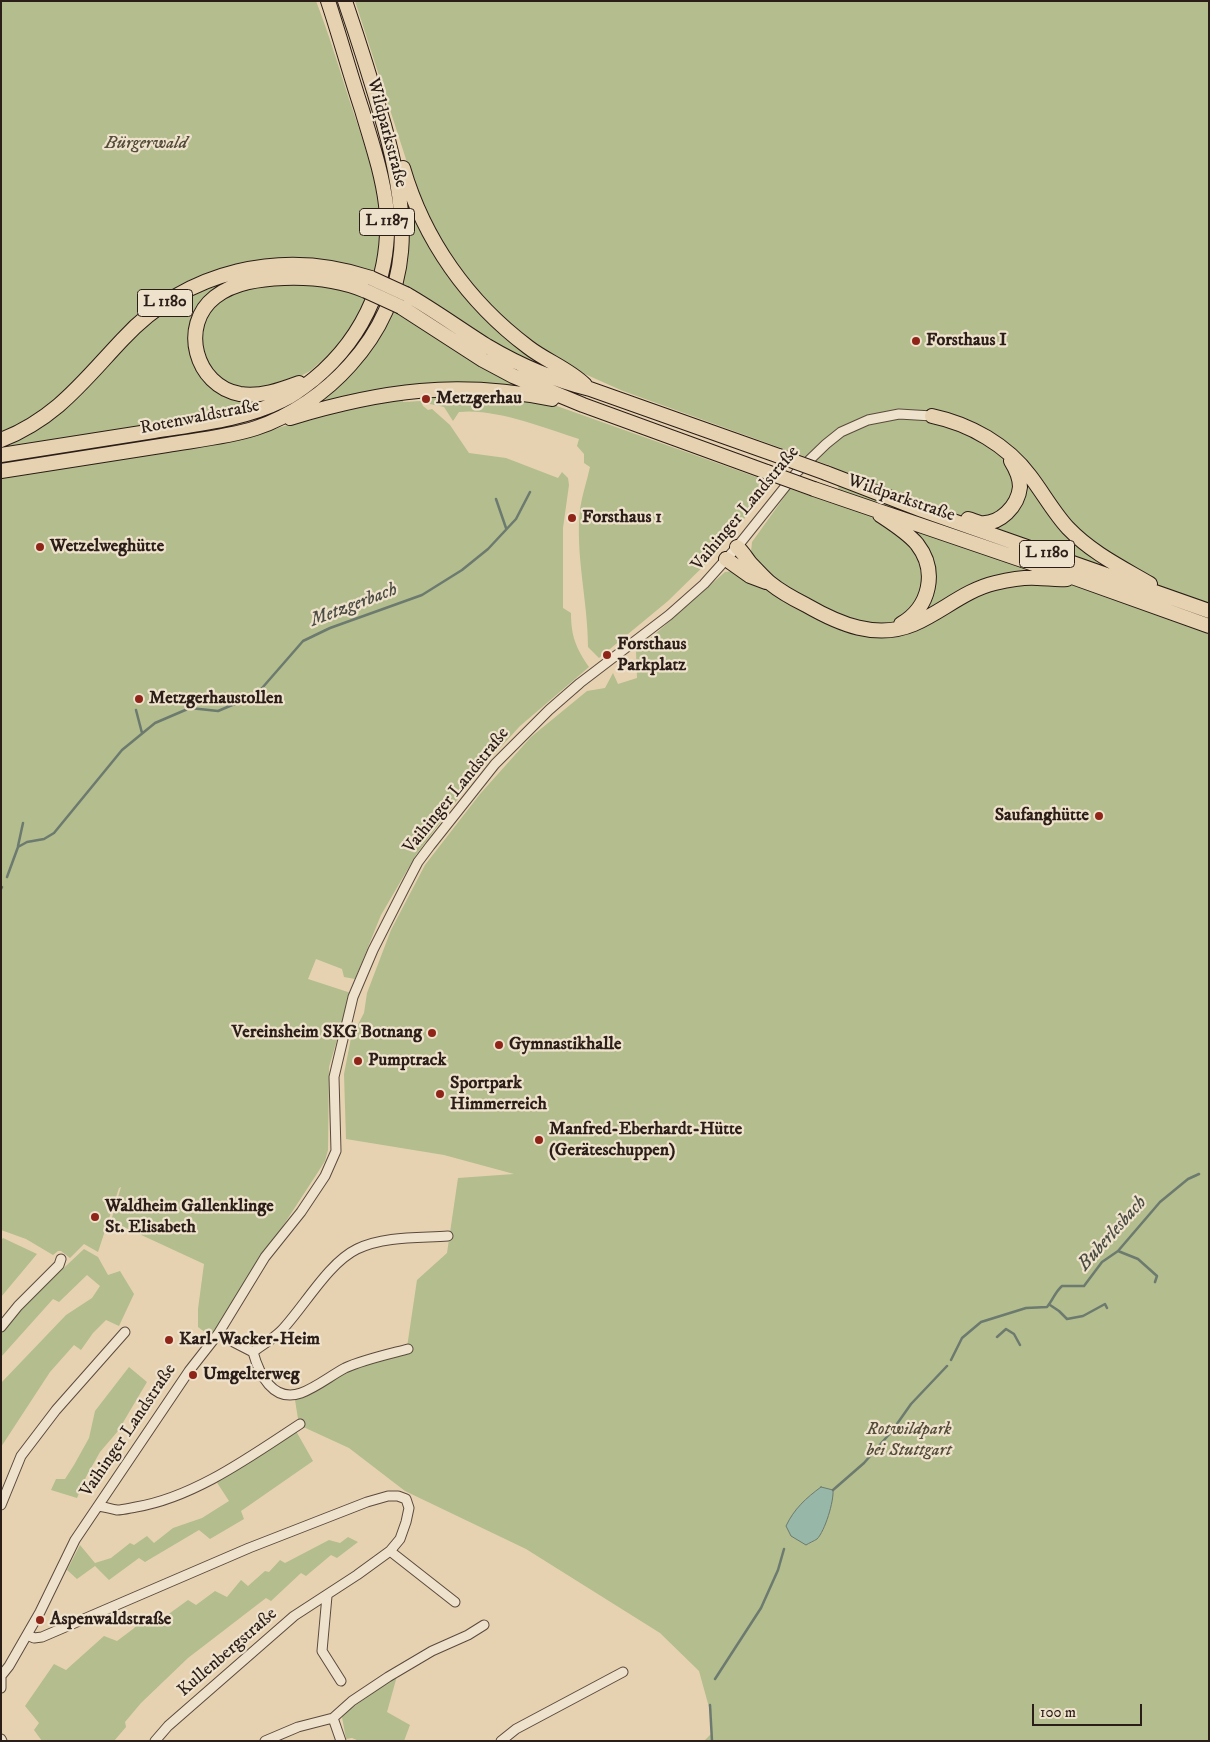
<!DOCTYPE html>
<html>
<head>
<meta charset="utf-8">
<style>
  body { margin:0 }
  #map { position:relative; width:1210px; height:1742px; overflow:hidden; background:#e6d2b1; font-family:"IM FELL DW Pica",serif }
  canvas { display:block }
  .frame { position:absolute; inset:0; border:2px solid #2b1d17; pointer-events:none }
  .scale { position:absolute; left:1032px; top:1704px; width:110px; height:22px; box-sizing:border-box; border:2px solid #2b1d17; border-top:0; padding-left:6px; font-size:15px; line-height:18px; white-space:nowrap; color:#2b1d17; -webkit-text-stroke:4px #efe2cc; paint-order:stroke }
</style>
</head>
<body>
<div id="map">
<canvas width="1210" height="1742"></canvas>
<div class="frame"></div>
<div class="scale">100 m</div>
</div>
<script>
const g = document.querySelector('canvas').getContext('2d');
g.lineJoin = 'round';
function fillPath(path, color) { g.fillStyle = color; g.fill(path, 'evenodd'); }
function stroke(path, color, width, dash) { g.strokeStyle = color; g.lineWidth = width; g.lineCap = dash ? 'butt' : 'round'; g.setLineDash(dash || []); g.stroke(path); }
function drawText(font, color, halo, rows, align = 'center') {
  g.font = font + ' "IM FELL DW Pica",serif'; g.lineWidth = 4.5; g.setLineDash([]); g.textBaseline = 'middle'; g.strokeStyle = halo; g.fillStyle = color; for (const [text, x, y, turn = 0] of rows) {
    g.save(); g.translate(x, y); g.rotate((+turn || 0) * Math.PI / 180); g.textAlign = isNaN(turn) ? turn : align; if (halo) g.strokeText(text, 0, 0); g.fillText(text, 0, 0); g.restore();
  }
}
fillPath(new Path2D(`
  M1 1H316C329 34 339 68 350 102 370 162 388 204 375 272 368 272 336 262 324 260 274 253 226 263 182 286L38 415 1 434Z
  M355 1H1209V1741H704L712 1733V1718L699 1671 660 1633 526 1549 405 1491 349 1448 299 1425 295 1400 347 1371 406 1354 417 1280 447 1253 458 1178 514 1174 444 1155 346 1139 344 1074 351 1038 364 1013 367 993 391 930 425 865 480 794 531 737 587 691 605 688 613 673 618 684 637 678 636 651 725 572 733 571 769 589V591L799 609 753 559 751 552 752 542 790 489 834 504 839 490 831 466 623 391 578 371 525 338 487 303 464 275 436 234 413 181Z
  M404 190 436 257 560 375 502 348 400 283 406 254 407 267C408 242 411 215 404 190Z
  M324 274 208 295C200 302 198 309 195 319 188 342 187 351 198 373L268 401 237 412 1 450V446L117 352 158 316 184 299 222 282Z
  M309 284 330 287 368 298 346 335 333 351 310 371 295 379 256 390 227 385 207 367 199 337 208 311 230 293 261 285Z
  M392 309 506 380 522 387H508L304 409Z
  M446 395H491L554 405 762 479 770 486 718 552 668 601 599 658 588 647C588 601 575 555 580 509 582 495 587 481 590 467L584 463V454L577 446 579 439C545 428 495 408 459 412L453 421 444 407 425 403V400Z
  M403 399V402L421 401 423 406 428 410 432 409 450 425 469 453 506 458 558 478 562 472 568 478 569 485 563 528V608L571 613C571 636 576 648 589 667L520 726 478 772 416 855 381 915 355 979 344 977 342 969 316 959 308 979 351 993 329 1067 328 1150 325 1161 318 1172 212 1335 206 1333 198 1327V1309L204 1264 111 1221 121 1187 119 1188 98 1252 84 1244 70 1258 61 1251H58L53 1255 26 1239 1 1230V478L215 444 256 435 345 407Z
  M3 1238 37 1254 1 1297V1240Z
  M84 1249 98 1257 108 1275 120 1271 134 1294 119 1326 106 1320 93 1333 81 1350 74 1345 50 1372 1 1447V1383L66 1315 92 1298 100 1286 87 1275 59 1302 53 1299 1 1357V1332L19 1310Z
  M129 1367 147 1382 118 1431 100 1452 86 1477 77 1498 51 1490 56 1479H65L74 1465 89 1438 95 1411Z
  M296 1431 313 1461 241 1511 244 1519 210 1539 199 1530 145 1562 139 1558 109 1580 95 1566 77 1579 67 1570 80 1545 95 1563 111 1558 130 1543 134 1545 147 1536 154 1543 173 1528 202 1518 229 1501 216 1481Z
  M348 1537 358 1542 337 1558 331 1555 306 1576 301 1573 271 1601 266 1598 188 1658 141 1703 125 1722 126 1727 114 1741H42L34 1730 39 1723 25 1706 54 1664 66 1670 104 1636 117 1641 133 1629 146 1616 155 1624 188 1600 196 1605 215 1591 227 1597 241 1580 248 1586 265 1571 269 1572 280 1560 285 1563 329 1540 340 1543Z
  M397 1676 387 1712 410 1725 404 1741H359L352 1738 346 1739 342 1717 349 1710Z`), '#b3bd8d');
const water = new Path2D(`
  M821 1487 833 1490C834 1501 825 1531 817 1539 814 1541 809 1543 806 1545L791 1536 786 1526C794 1509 806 1498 821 1487Z`);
fillPath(water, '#97b8a9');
stroke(water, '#6c7a6f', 1);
stroke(new Path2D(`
  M496 499 506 528
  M136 710 142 733
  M18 846 23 823
  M7 877 18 847 27 842 44 839 54 833 122 750 155 723 190 708 218 711 256 695 303 641 330 628 422 595 462 570 488 549 516 519 530 492
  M1 889 2 887
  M1118 1251 1138 1259 1157 1276 1155 1282
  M1050 1305 1059 1311 1067 1319 1083 1316 1105 1304 1107 1308
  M997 1337 1006 1329 1014 1334 1020 1345
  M951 1360 962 1338 981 1322 1026 1308 1047 1307C1053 1300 1055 1292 1062 1286H1084L1102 1262 1118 1251 1160 1202 1188 1179 1199 1174
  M833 1490 864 1463 892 1431 911 1404 947 1366
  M715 1679 761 1608 778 1570 784 1549
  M710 1705 712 1741`), '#6c7a6f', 2.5);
const minor = new Path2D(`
  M1 1327 18 1306 59 1265 61 1259
  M218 1334 253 1352
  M253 1352C262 1345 273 1339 281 1331 304 1307 328 1263 357 1249 384 1236 419 1238 448 1236
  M253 1352C259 1374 273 1403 301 1393 317 1387 330 1376 345 1368 362 1360 389 1354 408 1349
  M1 1505 21 1456 56 1410 125 1332
  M99 1506C105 1507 111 1509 117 1510 123 1510 130 1508 136 1507 195 1497 251 1456 300 1424
  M390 1551 455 1602
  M327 1596 322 1651 341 1681
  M27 1635 34 1638 42 1637 249 1548 367 1502 388 1496H398L406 1499 409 1508 406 1522 400 1539 390 1551 357 1575 294 1616 168 1726 155 1741
  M1 1676 9 1666 40 1612 75 1540 189 1371 218 1334 265 1257 301 1212 325 1176 336 1151 334 1077 353 997 373 950 405 887 418 862 430 846 495 764 549 710 580 683 669 615 704 584 737 547 797 472 826 444 841 432 868 420 899 414 932 416
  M1 1678V1688
  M333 1718 341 1741
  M1 1739 2 1741
  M265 1741 298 1727 333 1718 352 1701 388 1677 432 1651 468 1635 484 1625
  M501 1741 516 1729 623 1672`);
const highway = new Path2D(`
  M403 168C424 240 468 302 528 347 546 361 569 369 585 385
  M406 294C434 310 460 329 487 346 519 365 554 380 590 389L779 456
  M401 307 483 360 513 376 583 405 767 472
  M299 383C280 390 261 397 240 394 195 386 179 325 215 297 234 282 261 279 284 278 312 277 340 280 366 291
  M932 416C970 424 1007 445 1030 476 1043 493 1054 513 1068 528 1092 553 1121 567 1150 584
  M290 418C383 390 457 380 552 399
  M1 440C57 418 84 380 123 339 187 270 282 248 371 278
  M1 455C52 447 103 439 154 431 198 424 243 420 283 400 294 395 304 387 314 379 366 336 393 273 386 205 382 172 371 141 362 110 350 74 340 37 328 1
  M1 471C56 462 112 454 167 445 197 440 228 437 256 428 292 416 326 392 350 365 416 292 409 213 384 125 372 83 359 42 345 1
  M826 473 922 510 1209 611
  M814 489 1075 578 1209 626
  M880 515C892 523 908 533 917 544 938 571 930 607 901 624
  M968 519C972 520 976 522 980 523 1000 525 1018 506 1020 487 1020 478 1016 469 1011 461
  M737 547C743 552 746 558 751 564 757 570 764 578 770 583 781 592 794 599 806 605 839 624 876 640 914 624 942 612 965 590 995 583 1008 580 1023 577 1037 578 1047 578 1056 580 1067 579
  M726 559 750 576 766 582`);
stroke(minor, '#5a4a3e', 11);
stroke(highway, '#2b1d17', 16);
stroke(minor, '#efe2cc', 9);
stroke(highway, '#e6d2b1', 14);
const highwayBridge = new Path2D(`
  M371 278 406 294
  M366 291 401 307
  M779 456 826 473
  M767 472 814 489`);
stroke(highwayBridge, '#2b1d17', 16, []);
stroke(highwayBridge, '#e6d2b1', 14);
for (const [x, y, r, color] of [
  [916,341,5,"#8f2418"],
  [426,399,5,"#8f2418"],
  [572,518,5,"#8f2418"],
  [40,547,5,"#8f2418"],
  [607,655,5,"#8f2418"],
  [139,699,5,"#8f2418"],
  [1099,816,5,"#8f2418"],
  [432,1033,5,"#8f2418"],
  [499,1045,5,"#8f2418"],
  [358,1061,5,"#8f2418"],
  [440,1094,5,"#8f2418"],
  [539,1140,5,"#8f2418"],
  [95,1217,5,"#8f2418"],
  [169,1340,5,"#8f2418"],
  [193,1375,5,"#8f2418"],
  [40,1620,5,"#8f2418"]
]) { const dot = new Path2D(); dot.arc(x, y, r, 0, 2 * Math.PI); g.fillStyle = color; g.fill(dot); stroke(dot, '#efe2cc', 2); }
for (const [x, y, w] of [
  [387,222,55],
  [165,303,55],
  [1047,554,55]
]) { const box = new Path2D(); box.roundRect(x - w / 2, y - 13.5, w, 27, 4); g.fillStyle = '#efe2cc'; g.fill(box); stroke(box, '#2b1d17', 1); }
drawText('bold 16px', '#2b1d17', null, [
  ["L 1187",387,222],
  ["L 1180",165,303],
  ["L 1180",1047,554]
]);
drawText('18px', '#2b1d17', '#efe2cc', [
  ["Wildparkstraße",386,133,75],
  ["Rotenwaldstraße",200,418,-11],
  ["Wildparkstraße",901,499,19],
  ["Vaihinger Landstraße",746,509,-50],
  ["Vaihinger Landstraße",457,791,-51],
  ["Vaihinger Landstraße",129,1431,-56],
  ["Kullenbergstraße",228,1653,-41]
]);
drawText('italic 18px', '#544d3a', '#efe2cc', [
  ["Bürgerwald",146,144],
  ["Rotwildpark",909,1430],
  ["bei Stuttgart",909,1451]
]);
drawText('bold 18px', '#2b1d17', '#efe2cc', [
  ["Forsthaus I",926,341],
  ["Metzgerhau",436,399],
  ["Forsthaus 1",582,518],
  ["Wetzelweghütte",50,547],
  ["Forsthaus",617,645],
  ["Parkplatz",617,666],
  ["Metzgerhaustollen",149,699],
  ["Saufanghütte",1089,816,"right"],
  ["Vereinsheim SKG Botnang",422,1033,"right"],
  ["Gymnastikhalle",509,1045],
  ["Pumptrack",368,1061],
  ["Sportpark",450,1084],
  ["Himmerreich",450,1105],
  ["Manfred-Eberhardt-Hütte",549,1130],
  ["(Geräteschuppen)",549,1151],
  ["Waldheim Gallenklinge",105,1207],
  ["St. Elisabeth",105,1228],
  ["Karl-Wacker-Heim",179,1340],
  ["Umgelterweg",203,1375],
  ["Aspenwaldstraße",50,1620]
], 'left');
drawText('italic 19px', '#4b4c43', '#efe2cc', [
  ["Metzgerbach",354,606,-21],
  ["Buberlesbach",1113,1234,-48]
]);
</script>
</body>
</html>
